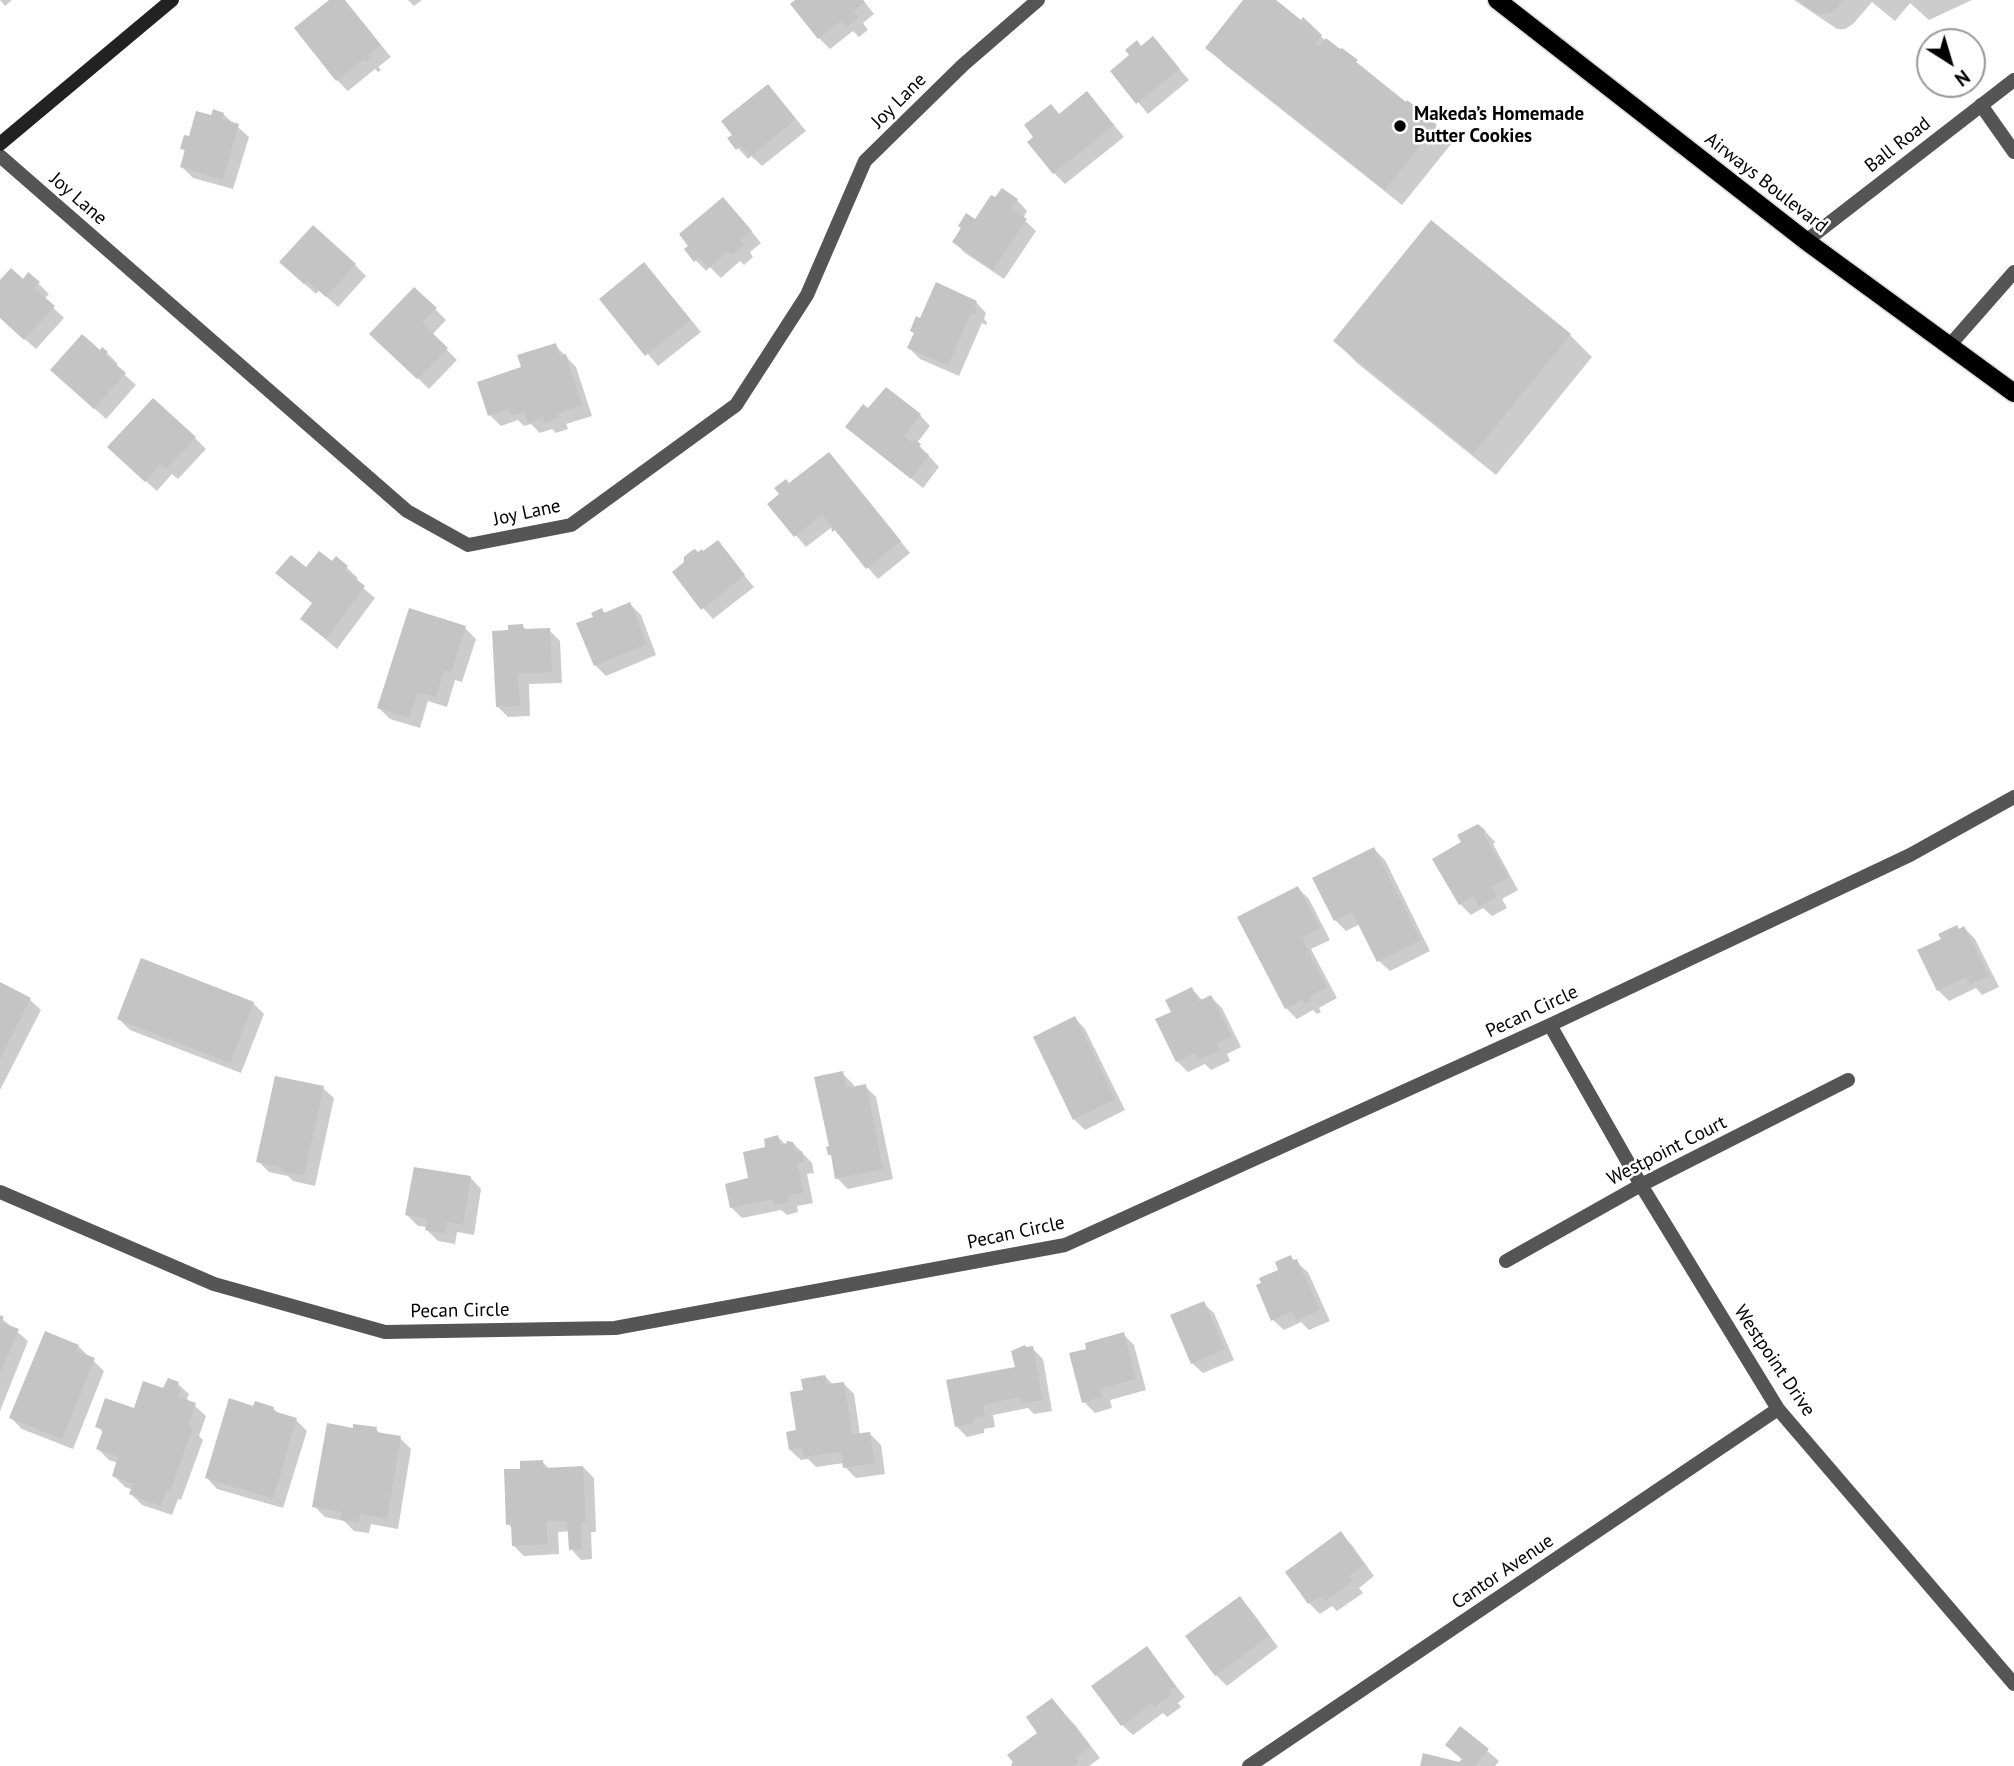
<!DOCTYPE html>
<html>
<head>
<meta charset="utf-8">
<style>
  body { margin:0 }
  #map { position:relative; width:2014px; height:1766px; overflow:hidden; background:#fff; font-family:"PT Sans",sans-serif }
  canvas { display:block }
  .north { position:absolute; left:1916px; top:28px; width:70px; height:70px; box-sizing:border-box; background:#fff; border:2px solid #999; border-radius:50%; rotate:143deg; font-size:19px; font-weight:700; line-height:28px; text-align:center; color:#000 }
  .north::after { content:''; display:block; margin:auto; width:24px; height:32px; background:#000; clip-path:polygon(50% 0,100% 100%,50% 72%,0 100%) }
</style>
</head>
<body>
<div id="map">
<canvas width="2014" height="1766"></canvas>
<div class="north">N</div>
</div>
<script>
const g = document.querySelector('canvas').getContext('2d');
g.lineJoin = 'round';
function fillPath(path, color) { g.fillStyle = color; g.fill(path, 'evenodd'); }
function stroke(path, color, width, dash) { g.strokeStyle = color; g.lineWidth = width; g.lineCap = dash ? 'butt' : 'round'; g.setLineDash(dash || []); g.stroke(path); }
function drawText(font, color, halo, rows, align = 'center') {
  g.font = font + ' "PT Sans",sans-serif'; g.lineWidth = 5; g.setLineDash([]); g.textBaseline = 'middle'; g.strokeStyle = halo; g.fillStyle = color; for (const [text, x, y, turn = 0] of rows) {
    g.save(); g.translate(x, y); g.rotate((+turn || 0) * Math.PI / 180); g.textAlign = isNaN(turn) ? turn : align; if (halo) g.strokeText(text, 0, 0); g.fillText(text, 0, 0); g.restore();
  }
}
fillPath(new Path2D(`
  M0 0H12L5 6Z
  M332 0H344L391 57 378 67 381 70 378 72 375 69 348 91 337 80Z
  M408 0H422L414 6Z
  M798 0H863L874 14 863 23 868 30 859 37 853 31 830 49 819 38Z
  M1245 0H1273L1301 22 1303 20 1326 41 1341 52 1342 50 1406 104 1420 112 1452 143 1402 205 1224 64 1207 47Z
  M1794 0H1972L1929 20 1910 3 1895 21 1872 2 1853 24 1845 29H1837Z
  M1153 38 1189 80 1148 114 1112 71Z
  M1087 93 1124 137 1065 184 1054 173 1060 116Z
  M778 97 806 131 762 166 751 156 748 159 738 148Z
  M223 114 249 137 233 189 193 178 182 167 186 153 182 148 212 117Z
  M1017 200 1027 211 1023 219 1036 231 1004 279 965 253 954 242 975 221Z
  M734 210 761 243 750 252 753 257 744 265 740 261 721 278 710 267 706 271 686 250Z
  M355 265 366 276 338 307 319 290 316 294 292 273Z
  M654 275 701 332 658 366 602 299Z
  M23 281 38 283 49 294 44 299 64 318 36 349 0 317V284Z
  M415 289 446 320 432 335 457 360 429 389 372 334Z
  M976 302 986 313 984 319 987 322 986 325 982 323 959 376 920 359 909 348 921 321Z
  M1570 335 1592 357 1496 475 1357 363 1335 341Z
  M555 345 576 367 592 416 566 424 568 429 556 433 552 429 540 433 531 424 524 426 518 420 501 426 490 415 523 368Z
  M100 353H107L118 364 115 366 136 385 106 419 64 381Z
  M868 411 920 415 930 426 917 443 939 467 923 488 847 427Z
  M195 438 206 449 178 479 172 474 157 491 120 458Z
  M839 465 910 553 878 579 832 527 806 547 769 504 790 485Z
  M717 542 754 587 713 619 703 608V553Z
  M347 568 358 578 355 581 375 598 337 649 302 619 314 604 278 573Z
  M630 604 641 615 656 655 606 676 595 665 596 618 602 610 606 614Z
  M523 626 527 631 549 630 560 641 562 683 529 684 530 716 508 717 497 706 509 632Z
  M465 628 476 639 462 682 455 680 447 707 428 701 420 728 390 719 379 708Z
  M1482 828 1495 842 1493 844 1518 890 1502 899 1507 908 1492 916 1483 908 1471 915 1460 904 1463 843Z
  M1374 849 1385 860 1430 951 1390 971 1379 961 1360 924 1346 931 1335 920Z
  M1298 888 1309 899 1330 940 1311 949 1337 998 1319 1008 1321 1012 1317 1014 1313 1010 1297 1019 1286 1008Z
  M1964 928 1975 939 1999 987 1982 995 1976 988 1949 1001 1938 990 1919 951Z
  M0 984 30 1000 41 1010 0 1090Z
  M1192 989 1203 1001 1211 997 1222 1008 1241 1047 1227 1054 1230 1061 1211 1070 1205 1064 1188 1072 1177 1061 1173 1013Z
  M253 1003 264 1014 241 1073 130 1030 119 1019Z
  M1075 1018 1085 1029 1125 1110 1085 1130 1074 1119Z
  M842 1073 853 1084 854 1088 865 1086 876 1097 893 1179 848 1189 837 1178 833 1157 830 1154Z
  M323 1088 334 1098 315 1186 293 1181 288 1176 269 1172 258 1161Z
  M778 1137 786 1145 793 1143 812 1163 814 1173 807 1174 813 1203 797 1206 798 1212 787 1215 781 1210 742 1218 731 1207 750 1180 767 1149Z
  M471 1178 481 1189 474 1235 457 1232 455 1244 438 1241 427 1230V1227L418 1226 407 1215Z
  M1290 1257 1308 1272 1330 1321 1309 1330 1301 1322 1284 1330 1273 1320 1280 1271Z
  M1203 1303 1214 1313 1234 1360 1203 1373 1192 1363Z
  M0 1317 28 1341 0 1411Z
  M1123 1334 1134 1345 1146 1390 1110 1400 1112 1408 1095 1413 1084 1402 1088 1350Z
  M78 1346 104 1371 73 1449 22 1429 11 1418Z
  M1032 1348 1043 1359 1052 1411 1034 1414 1028 1408 993 1415 995 1427 984 1429V1433L967 1437 956 1426 1017 1369Z
  M825 1376 833 1385 843 1383 854 1394 860 1435 870 1434 881 1445 885 1474 856 1478 845 1467 844 1463 816 1467 808 1459 801 1460 790 1450 797 1432 805 1391Z
  M178 1384 189 1394 187 1399 206 1416 199 1436 203 1440 181 1500 178 1499 172 1515 142 1505 131 1494 133 1490 125 1487 114 1476 118 1463 109 1460 98 1449 104 1433 97 1426 135 1410 164 1390Z
  M254 1408H273L280 1415 296 1420 307 1431 283 1508 217 1489 207 1478Z
  M376 1429 381 1435 400 1438 411 1449 398 1529 371 1524 369 1533 354 1531 344 1521 325 1517 314 1506 355 1430Z
  M542 1461 549 1469 583 1467 594 1478 596 1532H591L592 1559 581 1560 571 1549 570 1531 558 1532 559 1554 524 1556 513 1545 512 1528 508 1524 522 1471Z
  M1340 1534 1351 1544 1374 1576 1359 1588 1363 1593 1337 1611 1332 1606 1320 1614 1309 1603Z
  M1239 1598 1250 1609 1278 1647 1227 1686 1216 1675Z
  M1146 1649 1185 1697 1178 1703 1181 1707 1167 1717 1163 1713 1133 1735 1122 1725Z
  M1052 1700 1075 1725 1100 1758 1089 1766H1014L1040 1733Z
  M1460 1728 1499 1761 1495 1766H1421L1460 1764 1463 1760 1447 1745Z`), '#0003');
fillPath(new Path2D(`
  M329 0H345L381 45 368 55 371 58 366 62 364 59 336 81 294 28Z
  M795 0H863L865 2 854 11 858 18 847 27 841 21 818 39 790 4Z
  M1243 0H1276L1301 20 1303 17 1322 35 1315 44 1319 47 1326 38 1340 49 1342 48 1358 60 1356 62 1406 102 1407 100 1421 111 1437 125 1385 190 1205 48Z
  M1798 0H1844L1832 12 1824 14 1815 13Z
  M1153 36 1180 69 1136 104 1110 71 1129 55 1125 50 1137 40 1141 46Z
  M768 84 796 119 750 157 741 146 736 150 727 138 732 135 721 121Z
  M1087 91 1114 125 1053 174 1027 142 1033 137 1024 125 1051 104 1059 114Z
  M213 109 224 113 222 119 239 124 223 180 180 167 185 150 180 149 184 135 189 136 196 111 211 115Z
  M1002 188 1018 199 1011 209 1027 219 993 270 952 242 961 228 958 226 966 213 975 219 991 195 995 197Z
  M723 197 752 231 740 240 744 245 732 255 728 251 709 268 699 257 694 262 684 249 688 246 679 234Z
  M1431 220 1571 334 1473 454 1333 341Z
  M313 225 356 264 326 297 307 281 304 284 279 262Z
  M644 262 691 320 645 356 599 299Z
  M11 268 23 279 28 272 40 282 34 288 55 306 24 340 0 318V280Z
  M936 282 977 301 974 308 977 309 975 315 971 313 948 366 907 348 914 333 910 331 916 316 920 318Z
  M414 287 437 308 422 323 448 348 417 379 369 334Z
  M82 334 100 350 102 347 108 352 105 355 126 373 94 409 50 370Z
  M556 343 560 356 566 354 582 405 557 414 558 418 544 423 542 418 528 423 524 412 511 416 509 409 488 416 477 382 521 367 517 355Z
  M886 387 921 414 904 436 912 442 914 439 921 444 919 447 929 455 911 479 845 427 863 404 868 408Z
  M153 398 196 437 166 469 160 464 145 482 107 447Z
  M829 452 901 541 866 569 835 530 832 532 831 526 822 515 794 537 767 504 779 494 774 488 786 479 789 483Z
  M718 540 745 575 701 610 672 572 684 562V557L691 551 695 549 698 552 702 549 703 551Z
  M319 551 332 561 336 556 348 566 345 570 365 586 326 639 300 619 312 603 275 573 291 555 306 567Z
  M630 602 647 644 594 666 576 623 593 617 591 613 602 608 604 613Z
  M409 608 466 626 451 673 444 670 436 697 418 692 409 718 377 708Z
  M523 624V629L550 628 552 672 518 674 520 706 496 707 492 631 508 630V625Z
  M1478 824 1486 831 1483 833 1509 878 1492 887 1497 896 1479 907 1473 896 1459 905 1432 859 1461 842 1457 835Z
  M1374 847 1421 940 1377 962 1352 912 1334 921 1312 878Z
  M1298 886 1320 928 1302 938 1327 987 1309 997 1312 1001 1304 1004 1302 1000 1285 1009 1237 917Z
  M1957 925 1959 929 1964 926 1989 976 1970 985 1966 977 1937 991 1917 950 1941 939 1938 934Z
  M141 958 254 1002 230 1063 117 1019Z
  M0 982 31 998 0 1059Z
  M1192 987 1199 1001 1211 995 1232 1036 1217 1043 1220 1050 1198 1060 1195 1053 1176 1062 1155 1019 1171 1012 1165 1000Z
  M1075 1016 1115 1099 1073 1120 1033 1037Z
  M843 1071 846 1088 866 1084 883 1169 835 1179 831 1155H828L826 1147 829 1146 814 1077Z
  M275 1076 324 1086 304 1176 280 1171 281 1167 256 1162Z
  M778 1135 780 1145 787 1143 786 1141 793 1142 795 1152 802 1151 804 1162 797 1163 804 1192 787 1196 789 1202 774 1205 773 1199 730 1208 725 1184 748 1178 743 1152 765 1147 764 1139Z
  M414 1167 471 1176 463 1225 447 1222 445 1234 425 1230 427 1219 405 1215Z
  M1291 1255 1293 1260 1297 1259 1320 1310 1297 1320 1292 1311 1271 1321 1256 1285 1261 1283 1259 1278 1278 1270 1275 1262Z
  M1204 1301 1225 1349 1191 1364 1170 1315Z
  M0 1315 4 1317 1 1322 19 1329 0 1374Z
  M45 1331 79 1345 76 1351 95 1358 62 1439 9 1418Z
  M1124 1332 1136 1379 1100 1389 1102 1397 1082 1403 1069 1353 1086 1349 1085 1343Z
  M1025 1345 1026 1347 1033 1346 1043 1400 1021 1404 1020 1397 983 1405 985 1416 974 1419V1423L955 1427 946 1380 1015 1367 1011 1351Z
  M825 1375 827 1384 844 1382 852 1434 870 1432 875 1463 843 1468 841 1452 803 1457 802 1448 789 1450 786 1432 796 1430 790 1392 803 1390 801 1379Z
  M168 1378 179 1382 177 1388 181 1390 178 1397 196 1403 188 1426 193 1428 170 1491 167 1489 161 1506 129 1494 133 1484 112 1476 118 1457 96 1449 103 1430 95 1427 105 1398 134 1408 143 1381 163 1388Z
  M229 1398 253 1406 255 1401 274 1407 273 1411 297 1418 273 1499 205 1478Z
  M327 1423 353 1428V1424L377 1427 376 1432 401 1436 387 1519 360 1514 358 1523 341 1520 342 1512 312 1507Z
  M543 1460V1468L583 1466 586 1522H581L582 1549 569 1550 567 1521H547L548 1544 512 1546 511 1524 506 1525 504 1469H520V1461Z
  M1341 1531 1364 1565 1349 1576 1353 1581 1325 1601 1320 1596 1308 1604 1285 1572Z
  M1240 1596 1269 1636 1215 1676 1185 1636Z
  M1147 1646 1176 1686 1169 1691 1171 1695 1155 1707 1152 1703 1121 1726 1091 1686Z
  M1052 1698 1090 1746 1076 1757 1079 1762 1074 1766H1012L1011 1764 1013 1762 1007 1755 1037 1733 1026 1717Z
  M1460 1726 1489 1749 1475 1766H1420L1423 1753 1459 1762 1462 1759 1445 1745Z`), '#c4c4c4');
const primary = new Path2D(`
  M1497 0 1806 241 2014 393`);
stroke(primary, '#dbdbdb', 21);
stroke(new Path2D(`
  M1981 105 2014 152
  M1949 346 2014 272`), '#555', 14);
stroke(new Path2D(`
  M0 156 407 511 468 545 571 525 736 405 807 295 865 161 963 65 1038 0
  M1806 241 2014 80
  M1550 1025 1641 1185 1778 1409 2014 1684
  M0 1192 214 1284 385 1332 615 1328 1065 1245 1550 1025 1910 855 2014 797
  M1506 1261 1641 1185 1848 1080
  M1249 1766 1778 1409`), '#555', 14);
stroke(new Path2D(`
  M0 144 172 0`), '#222', 14);
stroke(primary, '#000', 18);
for (const [x, y, r, color] of [
  [1400,126,7,"#000"]
]) { const dot = new Path2D(); dot.arc(x, y, r, 0, 2 * Math.PI); g.fillStyle = color; g.fill(dot); stroke(dot, '#fff', 2.5); }
drawText('19px', '#000', '#fff', [
  ["Joy Lane",899,101,-45],
  ["Ball Road",1898,145,-38],
  ["Airways Boulevard",1766,183,38],
  ["Joy Lane",78,199,41],
  ["Joy Lane",527,513,-12],
  ["Pecan Circle",1532,1012,-25],
  ["Westpoint Court",1667,1151,-27],
  ["Pecan Circle",1016,1233,-12],
  ["Pecan Circle",460,1311,-1],
  ["Westpoint Drive",1774,1361,56],
  ["Cantor Avenue",1503,1572,-34]
]);
drawText('bold 19px', '#000', '#fff', [
  ["Makeda’s Homemade",1414,115],
  ["Butter Cookies",1414,137]
], 'left');
</script>
</body>
</html>
